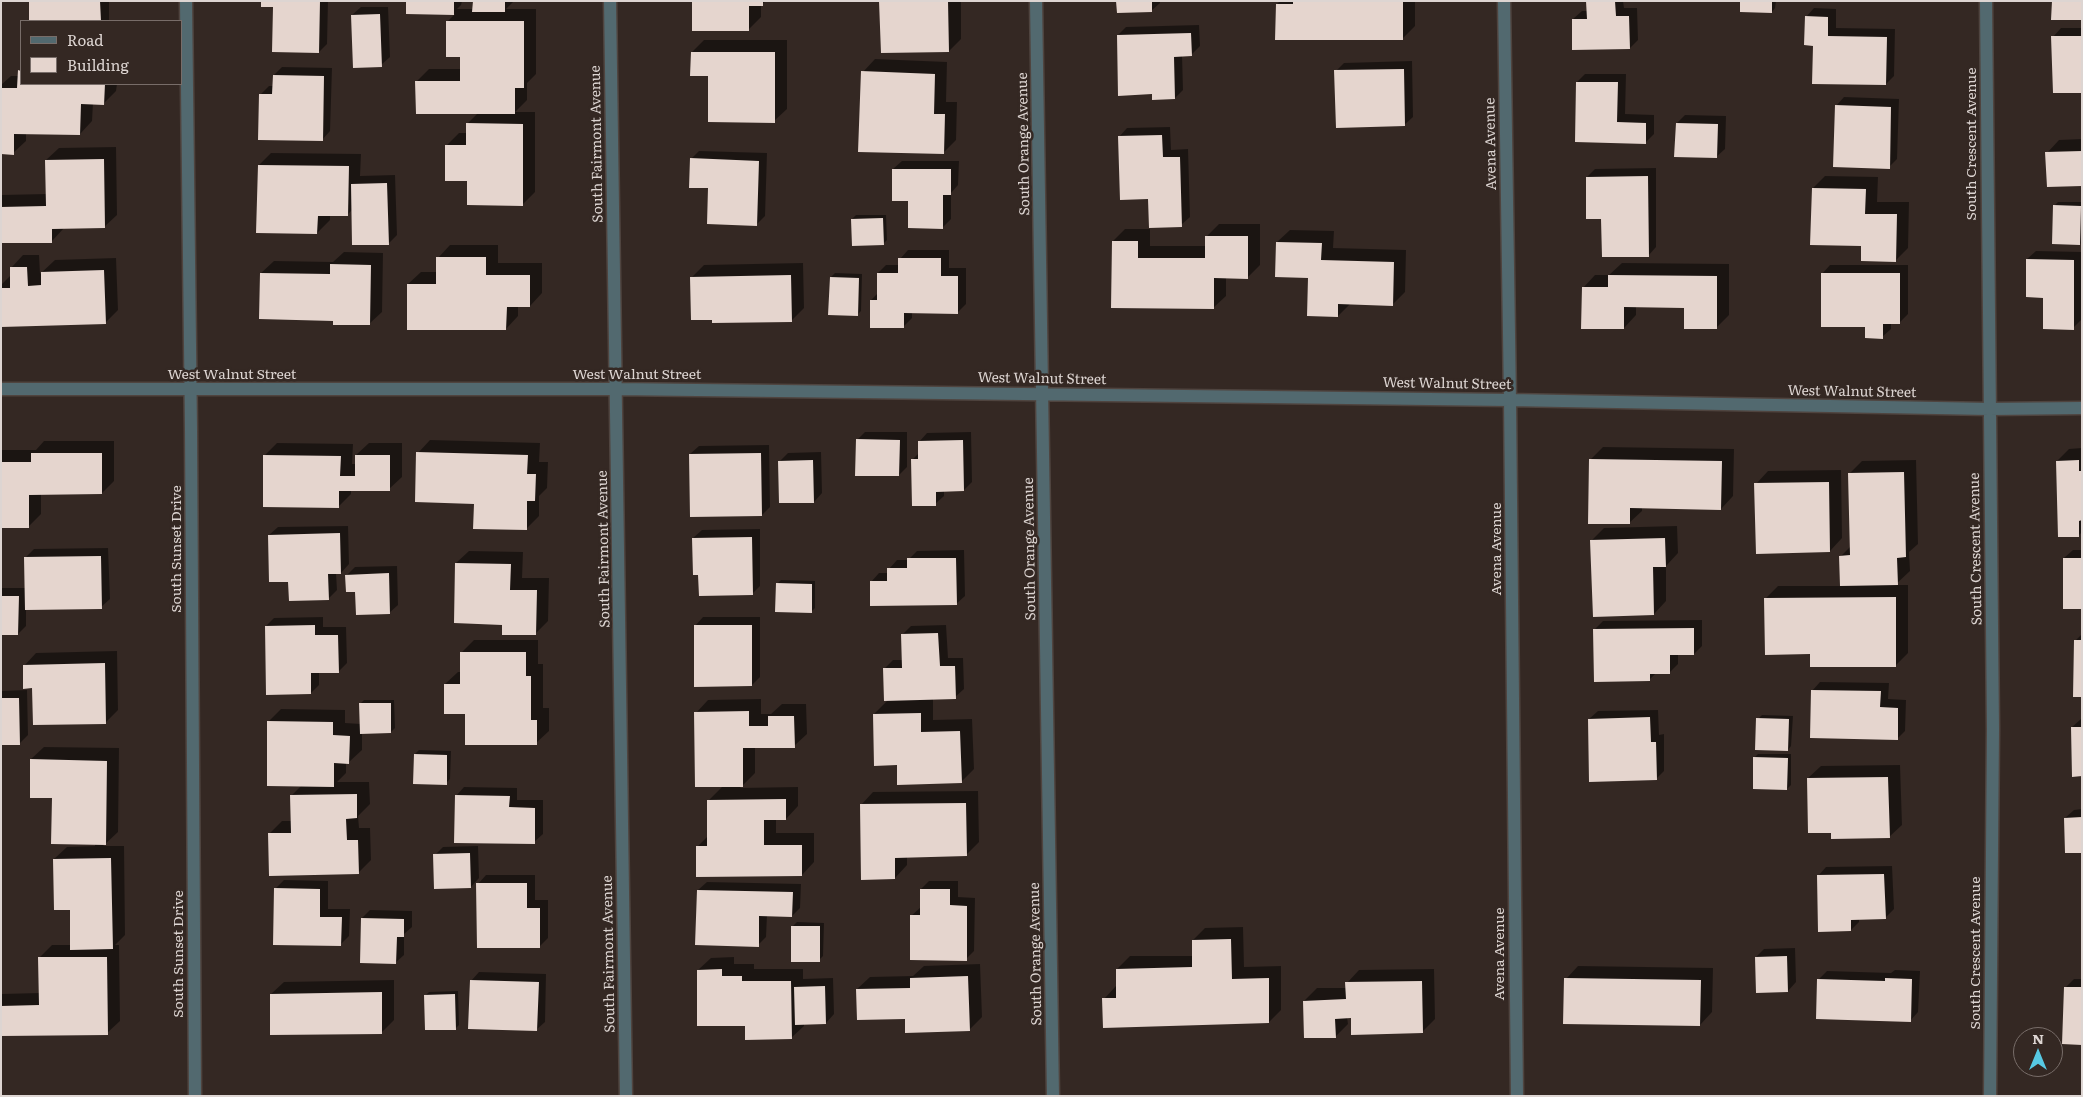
<!DOCTYPE html>
<html>
<head>
<meta charset="utf-8">
<style>
  body { margin:0 }
  #map { position:relative; width:2083px; height:1097px; overflow:hidden; background:#342823; font-family:Literata,serif }
  canvas { display:block }
  .frame { position:absolute; inset:0; border:2px solid #ddd5d2; pointer-events:none }
  .legend { position:absolute; left:20px; top:20px; width:162px; height:65px; box-sizing:border-box; background:#342823; border:1px solid #786d69; margin:0; padding:6px 9px; list-style:none; font-size:15px; color:#ddd5d2 }
  .legend li { display:flex; align-items:center; gap:10px; height:25px }
  .legend b { width:25px; border:1px solid #786d69 }
  .north { position:absolute; left:2013px; top:1027px; width:50px; height:50px; box-sizing:border-box; background:#342823; border:1px solid #786d69; border-radius:50%; rotate:0deg; font-size:14px; font-weight:700; line-height:20px; text-align:center; color:#ddd5d2 }
  .north::after { content:''; display:block; margin:auto; width:18px; height:22px; background:#57c9e3; clip-path:polygon(50% 0,100% 100%,50% 72%,0 100%) }
</style>
</head>
<body>
<div id="map">
<canvas width="2083" height="1097"></canvas>
<div class="frame"></div>
<ul class="legend">
<li><b style="height:6px;background:#52696f"></b>Road</li>
<li><b style="height:14px;background:#e5d5ce"></b>Building</li>
</ul>
<div class="north">N</div>
</div>
<script>
const g = document.querySelector('canvas').getContext('2d');
g.lineJoin = 'round';
function fillPath(path, color) { g.fillStyle = color; g.fill(path, 'evenodd'); }
function stroke(path, color, width, dash) { g.strokeStyle = color; g.lineWidth = width; g.lineCap = dash ? 'butt' : 'round'; g.setLineDash(dash || []); g.stroke(path); }
function drawText(font, color, halo, rows, align = 'center') {
  g.font = font + ' Literata,serif'; g.lineWidth = 5; g.setLineDash([]); g.textBaseline = 'middle'; g.strokeStyle = halo; g.fillStyle = color; for (const [text, x, y, turn = 0] of rows) {
    g.save(); g.translate(x, y); g.rotate((+turn || 0) * Math.PI / 180); g.textAlign = isNaN(turn) ? turn : align; if (halo) g.strokeText(text, 0, 0); g.fillText(text, 0, 0); g.restore();
  }
}
fillPath(new Path2D(`
  M30 1H109V21H30Z
  M262 1H328L327 44 319 52 275 6Z
  M407 1H462L461 5 457 9H474V1H514L506 9H536V74L527 83V100L515 112H535V192L522 205 468 180 446 146 459 133H467V124L478 113 416 82 429 69H461V56L447 22 455 14 407 13Z
  M694 1H766L761 5V17L748 30Z
  M881 1H961V39L949 51Z
  M1118 1H1160V3L1151 11Z
  M1280 1H1415V26L1402 39 1277 4Z
  M1587 1H1623L1624 8H1637L1638 40 1630 48 1573 19 1582 11H1588Z
  M1742 1H1776L1775 8 1772 12Z
  M361 7H388L390 57 381 65 352 15Z
  M1814 8 1836 9V28L1895 29 1894 76 1886 84 1815 45 1806 17Z
  M1199 25 1200 46 1191 55H1182L1183 90 1175 98 1154 93 1118 35 1126 27Z
  M2061 28H2082V92L2053 37Z
  M704 40H787V109L774 121 692 52Z
  M875 59 947 62 946 102H957L956 140 943 153 863 72Z
  M1412 61 1413 117 1404 125 1336 71 1344 63Z
  M282 67 332 68 330 131 322 140 261 94 269 86H274V75Z
  M21 69V84H117L116 91 104 103H93L92 121 80 134 26 133V141L13 153H1V85L11 76H19V71Z
  M1585 74H1626L1625 114 1654 115V134L1646 142 1576 141 1577 82Z
  M1844 97 1899 99 1897 159 1889 167 1836 106Z
  M1685 115 1726 116 1725 149 1716 157 1677 123Z
  M1170 127 1171 150 1188 149 1190 217 1181 225 1149 198 1119 137 1127 128Z
  M2082 139V184L2047 153 2059 140Z
  M116 147 117 215 104 227 64 228 52 241 1 242V195L47 194 46 160 59 148Z
  M699 151 767 153 765 216 757 224 709 187 691 159Z
  M271 153 361 154 360 176 395 175 397 235 388 244 352 210 347 215 330 214V220L317 233 259 165Z
  M902 161H959L958 185 951 193V219L942 228 909 199 893 169Z
  M1656 168V247L1648 256 1603 217 1587 177 1595 169Z
  M1825 176 1878 177 1877 202H1909L1908 248 1895 261 1863 245 1813 188Z
  M2058 202H2082V242L2080 244 2054 206Z
  M856 215H886L887 240 883 244 852 219Z
  M1219 224H1260V265L1247 278 1226 277V296L1213 308 1112 307 1113 241 1125 229H1150V246H1207V236Z
  M1290 230 1334 231 1333 248 1406 250 1405 292 1393 304 1351 303 1338 316 1309 277 1277 242Z
  M450 245H498V263H542V293L530 306H518V316L506 329 408 284 421 272H438V258Z
  M908 250H949V268H966V304L958 312H912V318L903 327 871 300 878 293V273L886 265H900V259Z
  M2036 251 2082 252 2081 320 2073 328 2045 296 2027 259Z
  M344 252 383 253 382 312 369 324 335 319 261 273 274 261 333 262Z
  M23 255H39L40 274 55 260 116 258 118 310 105 323 1 326V285L11 275V268Z
  M803 263 804 308 792 320 692 277 704 265Z
  M1622 263 1729 264V315L1716 328 1685 307 1636 306V315L1624 328 1583 288 1595 275H1609Z
  M1830 265H1908V314L1899 323H1891V329L1882 337 1866 326 1822 274Z
  M835 273 862 274 861 311 857 315 831 277Z
  M865 432H907V467L899 475 857 440Z
  M971 432 972 482 964 490H944V496L935 504 913 459 919 453V442L927 433Z
  M430 440 540 443 539 462H548L547 488 539 496V516L526 529 475 503 418 453Z
  M44 441H114V481L102 493 41 494V514L28 527H1V450H36Z
  M277 443 353 444 352 464H356V455L369 443H402V477L389 489H351V494L338 507 264 456Z
  M769 445 770 507 762 515 690 454 699 446Z
  M1603 447 1734 449 1733 496 1721 509 1642 507V511L1629 523 1590 460Z
  M2082 448V532L2079 535 2057 461 2069 449Z
  M821 452 822 493 814 502 780 461 788 453Z
  M1916 460 1918 544 1909 552 1910 571 1895 585H1908V653L1896 665 1811 653 1766 598 1778 586H1841V556L1851 546 1849 474 1862 461Z
  M1841 470 1842 538 1830 551 1756 484 1768 471Z
  M348 526 349 564 341 573H336L337 590 328 599 290 581 269 535 278 527Z
  M1677 526 1678 553 1666 566V601L1654 614 1592 540 1604 528Z
  M760 529V586L752 594 700 574 693 538 702 530Z
  M108 548 110 599 101 607 26 609V626L18 634H1V588H26L25 558 34 549Z
  M964 550 965 596 956 604 871 582 879 573H889V569L897 560H908L917 551Z
  M2073 550H2082V607L2064 558Z
  M469 551 523 552 522 578H549L548 621 535 634 503 623 456 563Z
  M397 566 398 605 389 613 357 591 347 575 355 567Z
  M781 580 815 581V608L811 612 777 584Z
  M323 617V627H346L347 663 338 672H319V685L311 693 266 626 274 618Z
  M703 617H760V677L752 685 695 626Z
  M1702 620V646L1694 654H1678V664L1670 672H1657L1650 679 1594 630 1603 621Z
  M946 625 948 658H963L964 689 955 697 933 698V720L972 719 974 769 961 782 898 764 874 714 889 699 884 669 893 660H903V634L911 626Z
  M2082 634V696L2075 641Z
  M474 640H538V664H543V708H549V731L536 743 445 684 458 672H461V653Z
  M117 651 118 710 106 722 34 687 24 666 36 653Z
  M1820 682 1889 683 1888 699 1906 700 1905 731 1897 739 1812 691Z
  M27 690 28 735 20 743 1 744V691Z
  M761 699V714H771L782 704H806L807 734 794 746 755 747V773L740 788 798 787V806L786 819H776V833H814V862L802 875 697 847 708 836V801L723 786 696 713 708 700Z
  M364 700H394L395 728 391 732 362 733V750L349 762H346V773L337 782H369L370 804 358 816 359 828H370L371 860 358 873 269 834 282 821H292L291 796 302 785 268 722 281 709 345 710V723L361 724 360 704Z
  M1658 710 1659 735 1664 734V771L1656 779 1589 719 1598 711Z
  M1762 715 1793 716 1791 746 1788 750 1758 719Z
  M2081 719H2082V775L2072 727Z
  M44 747 119 748 118 832 103 846H124L125 935 115 945H119L120 1021 107 1033 1 1035V994L40 993 39 958 52 945H71V909L54 859 67 847 95 846V844L53 797 31 759Z
  M419 750 451 751 450 779 446 783 415 754Z
  M1758 754H1791V785L1787 789 1754 758Z
  M1900 765 1902 825 1889 837 1808 778 1821 766Z
  M464 787 517 788V800H543V834L534 842 456 796Z
  M978 791 979 842 966 855 907 856V865L895 878 861 805 873 792Z
  M2082 809V852L2065 818 2074 810Z
  M478 846 479 878 471 887 435 855 443 847Z
  M1892 866 1894 909 1885 918H1859V922L1851 930 1818 876 1826 867Z
  M486 875H535V900H548V938L540 946 478 884Z
  M284 880 328 881V909H350L349 936 341 944 275 889Z
  M929 881H958V897L975 898 974 951 966 959 911 916 921 907V889Z
  M707 882 801 884 800 908 792 916 767 915 766 937 758 945 698 890Z
  M370 910 412 911V927L404 934V955L395 963 362 918Z
  M797 922 824 923 823 956 819 960 793 926Z
  M1243 927 1244 967 1281 966V1010L1269 1022 1104 1027V999L1116 986 1117 969 1130 956H1193V940L1205 928Z
  M1795 948 1796 982 1788 991 1756 957 1764 949Z
  M734 957V964H754V969H803V979L833 978 834 1014 826 1023H804V1026L791 1038 746 1024 698 970 711 958Z
  M980 964 982 1017 969 1030 906 1018 857 989 870 977 913 976 924 966Z
  M1578 966 1713 968 1712 1012 1700 1025 1566 979Z
  M1434 969 1435 1019 1422 1032 1347 1017 1348 1024 1335 1037 1304 1001 1317 988H1347V983L1359 970Z
  M1895 970 1920 971 1918 1012 1910 1021 1818 980 1827 971 1891 973Z
  M479 972 546 974 545 1022 536 1030 471 981Z
  M2074 979H2082V1044L2066 987Z
  M394 980V1020L382 1032 271 994 284 982Z
  M458 991 459 1025 455 1029 425 996 429 992Z`), '#0007');
fillPath(new Path2D(`
  M29 1H100L101 21H29Z
  M261 1H320L319 53 272 52 273 7H261Z
  M406 1H454V15L406 14Z
  M473 1H505V12H472Z
  M692 1H763V6H749V31H692Z
  M879 1H948L949 52 881 53Z
  M1116 1H1152V12L1117 13Z
  M1293 1H1403V40H1275L1276 4H1293Z
  M1586 1H1615L1616 16H1629L1630 49 1572 50V19H1587Z
  M1740 1H1772V13L1740 12Z
  M2052 1H2082V20H2051Z
  M380 14 382 67 353 68 351 15Z
  M1805 16 1828 17V36L1887 37 1886 85 1812 84 1813 46 1804 45Z
  M446 21H524V88H515V114H416L415 81H460V57H446Z
  M1191 33 1192 56 1174 57 1175 99 1152 100V94L1118 96 1117 35Z
  M2051 36H2082V93H2053Z
  M691 52H775V123L708 122V76H690Z
  M1404 69 1405 126 1336 128 1334 70Z
  M18 70 21 71V84H105L104 105 81 104 80 135 14 134V155L1 154V88H17Z
  M861 71 935 74 934 114H945L944 154 858 152Z
  M273 75 324 76 323 141 258 140 259 94H272Z
  M1576 82H1618L1617 122 1646 123V144L1575 142Z
  M1835 105 1891 107 1890 169 1833 167Z
  M466 123 523 124V206L467 205V181H445V145H466Z
  M1676 123 1718 124 1717 158 1674 157Z
  M1162 135 1163 157H1180L1182 227 1149 228 1148 199 1120 200 1118 136Z
  M2082 151V186L2047 187 2045 152Z
  M690 158 759 161 757 226 707 224 708 188H689Z
  M104 159 105 228 52 229V243H1V207L46 206 45 160Z
  M258 165 349 166 348 216H318L317 234 256 233Z
  M892 169H951V195H943V229L908 228V201H892Z
  M1648 176 1649 257H1602L1601 219H1586V177Z
  M387 183 389 245H352L351 184Z
  M1812 188 1866 189 1865 214H1897L1896 262 1861 261V246L1810 245Z
  M2053 205 2081 206 2080 245 2052 244Z
  M883 218 884 245 852 246 851 219Z
  M1205 236H1248V279L1214 278V309L1111 308 1112 241H1138V258H1205Z
  M1276 242 1322 243 1321 260 1394 262 1393 306 1338 304V317L1307 316 1308 278 1275 277Z
  M436 257H486V275H530V307H507L506 330H407V284H436Z
  M898 258H941V276H958V314L904 313V328H870V300H877V273H898Z
  M2026 259 2074 260V330L2043 329V298L2026 297Z
  M330 264 371 265 370 325H333V321L259 319 260 273 330 274Z
  M10 267H27L28 286 41 285V272L104 270 106 324 1 327V288H10Z
  M1821 273H1900V324H1883V339L1865 338V327H1821Z
  M791 275 792 322 712 323V320H691L690 277Z
  M1608 275 1717 276V329H1684V308L1624 307V329H1581L1582 287H1608Z
  M830 277 859 278 858 316 828 315Z
  M856 439 900 440 899 476H855Z
  M963 440 964 491 936 492V506H912L911 459H918V441Z
  M416 452 528 455 527 474H536L535 501H527V530L473 529 474 504 415 502Z
  M31 453H102V494L29 495V528H1V462H31Z
  M761 453 762 516 690 517 689 454Z
  M263 455 341 456 340 476H355V455H390V491H339V508L263 507Z
  M1589 459 1722 461 1721 510 1630 508V524H1588Z
  M813 460 814 503H779L778 461Z
  M2079 460V471H2082V520L2079 521V537H2058L2056 461Z
  M1904 472 1906 557 1897 558 1898 585 1840 586 1839 556 1850 555 1848 473Z
  M1829 482 1830 552 1756 554 1754 483Z
  M340 533 341 574H328L329 600 289 601 288 582H269L268 535Z
  M752 537 753 595 699 596 698 575H693L692 538Z
  M1665 538 1666 567H1653L1654 615 1593 617 1590 540Z
  M101 556 102 609 25 610 24 557Z
  M907 558H956L957 605 870 606V581H887V568H907Z
  M2063 558H2082V609H2063Z
  M455 563 511 564 510 590H537L536 635H502V625L454 623Z
  M389 573 390 614 356 615 355 592H346L345 575Z
  M776 583 812 584V613L775 612Z
  M1 596H19L18 635H1Z
  M1896 597V667H1810V654L1765 655 1764 598Z
  M315 625V635H338L339 673H311V694L266 695 265 626Z
  M694 625H752V686L694 687Z
  M1694 628V655H1670V674H1650V681L1594 682 1593 629Z
  M938 633 940 666H955L956 699 884 701 883 668H902L901 634Z
  M2074 640H2082V697H2073Z
  M460 652H526V676H531V720H537V745H465V714H444V684H460Z
  M105 663 106 724 33 725 32 688 23 689V665Z
  M1811 690 1881 691 1880 707 1898 708V740L1810 738Z
  M1 698H19L20 745H1Z
  M359 703H391V733L360 734Z
  M749 711V726H768V716H794L795 748H743V787H695L694 712Z
  M921 713V732L960 731 962 783 897 785V765L874 766 873 714Z
  M1650 717 1651 742H1656L1657 780 1589 782 1588 719Z
  M1756 718 1789 719 1788 751 1755 750Z
  M267 721 333 722V735L350 736 349 764 334 763V787L267 786Z
  M2071 727H2082V776L2072 777Z
  M414 754 447 755V785L413 784Z
  M1753 757 1788 758 1787 790 1753 789Z
  M30 759 107 761 106 845 51 844 52 798H30Z
  M1888 777 1890 838 1831 839V833H1808L1807 778Z
  M357 794V818L346 819 347 840H358L359 874 269 876 268 833H291L290 795Z
  M455 795 510 796 509 807 535 808V844L454 843Z
  M786 799V820H764V845H802V876L696 877V846H707V800Z
  M966 803 967 856 895 858V879L861 880 860 804Z
  M2082 817V853H2065L2064 818Z
  M470 853 471 888 434 889 433 854Z
  M111 858 113 949 70 950V910H54L53 859Z
  M1884 874 1886 919 1851 920V931L1818 932 1817 875Z
  M476 883H527V908H540V948H477Z
  M274 888 320 889V917H342L341 946 273 945Z
  M920 889H950V905L967 906V961L910 960V915H920Z
  M697 890 793 892 792 917 759 916V947L695 945Z
  M361 918 404 919V937H397L396 964 360 963Z
  M791 926H820V962H791Z
  M1231 939 1232 979 1269 978V1023L1103 1028 1102 998H1116V969L1192 967V940Z
  M1787 956 1788 992 1756 993 1755 957Z
  M38 957H107L108 1035 1 1036V1006L39 1005Z
  M722 969V976H742V981H791L792 1039 745 1040V1026H697V970Z
  M968 976 970 1031 905 1033V1019L857 1020 856 989 910 988V978Z
  M1564 978 1701 980 1700 1026 1563 1024Z
  M1885 978 1912 979 1911 1022 1816 1019 1817 979 1885 981Z
  M470 980 539 982 537 1031 468 1029Z
  M1422 981 1423 1033 1351 1035V1018L1335 1019 1336 1038H1304L1303 1001 1346 999 1345 982Z
  M825 986 826 1024 795 1025 794 987Z
  M2064 987H2082V1045L2062 1044Z
  M382 992V1034L270 1035V994Z
  M455 994 456 1030H425L424 995Z`), '#e5d5ce');
const minor = new Path2D(`
  M186 1 191 430 195 1096
  M610 1 626 1096
  M1036 1 1053 1096
  M1504 1 1510 400 1517 1096
  M1986 1 1993 729 1990 1096
  M1 389H616L1510 400 1989 409 2082 408`);
stroke(minor, '#4f443f', 15);
stroke(minor, '#52696f', 12);
drawText('14px', '#ddd5d2', '#342823', [
  ["South Fairmont Avenue",597,144,-91],
  ["South Orange Avenue",1024,144,-91],
  ["Avena Avenue",1491,144,-91],
  ["South Crescent Avenue",1972,144,-90],
  ["West Walnut Street",232,375],
  ["West Walnut Street",637,375],
  ["West Walnut Street",1042,379,1],
  ["West Walnut Street",1447,384,1],
  ["West Walnut Street",1852,392,1],
  ["South Sunset Drive",177,549,-90],
  ["South Fairmont Avenue",604,549,-91],
  ["South Orange Avenue",1030,549,-91],
  ["Avena Avenue",1497,549,-90],
  ["South Crescent Avenue",1976,549,-91],
  ["South Crescent Avenue",1976,953,-90],
  ["South Sunset Drive",179,954,-90],
  ["South Fairmont Avenue",609,954,-91],
  ["South Orange Avenue",1036,954,-91],
  ["Avena Avenue",1500,954,-90]
]);
</script>
</body>
</html>
